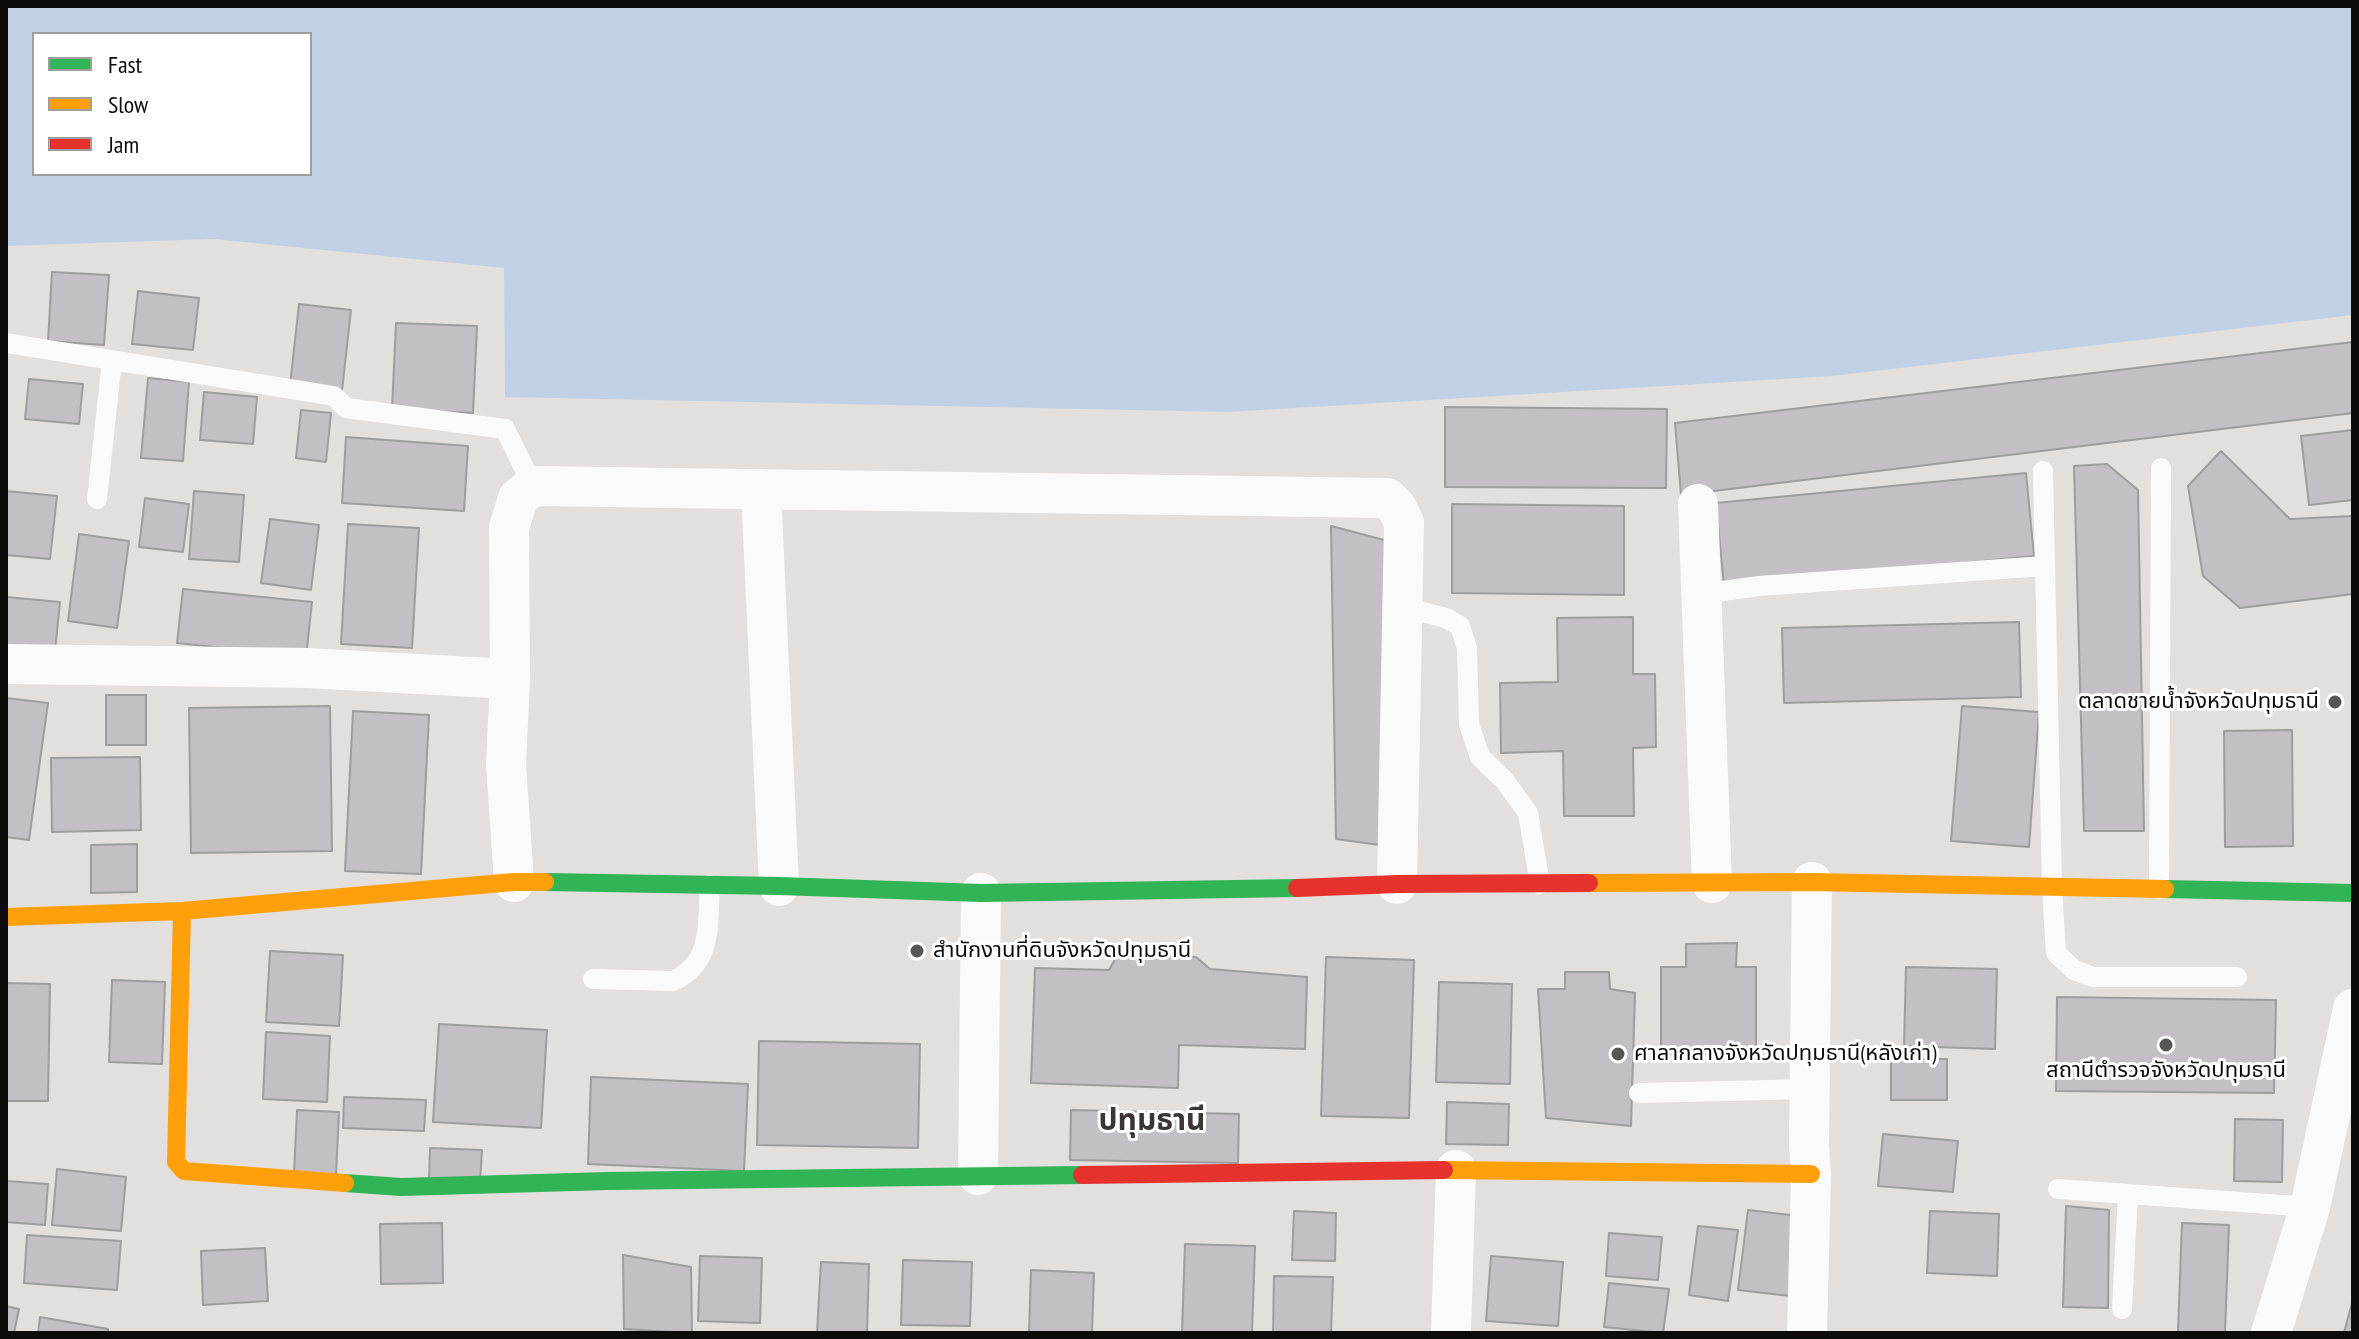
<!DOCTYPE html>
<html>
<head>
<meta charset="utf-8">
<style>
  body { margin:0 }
  #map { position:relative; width:2359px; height:1339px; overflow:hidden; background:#e2dfdd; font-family:"PT Sans Narrow",sans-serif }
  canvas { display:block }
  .frame { position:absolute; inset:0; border:8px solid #0e0c0b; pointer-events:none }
  .legend { position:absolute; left:32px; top:32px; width:280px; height:144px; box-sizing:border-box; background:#fff; border:2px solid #9f9e9d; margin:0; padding:10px 14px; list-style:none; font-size:24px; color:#0e0c0b }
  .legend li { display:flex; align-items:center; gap:16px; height:40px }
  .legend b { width:40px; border:2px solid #9f9e9d }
</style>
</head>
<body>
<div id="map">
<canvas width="2359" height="1339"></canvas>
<div class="frame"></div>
<ul class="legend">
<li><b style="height:10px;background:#30b455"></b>Fast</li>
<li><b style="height:10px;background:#ff9f0a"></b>Slow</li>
<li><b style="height:10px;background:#e5322d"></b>Jam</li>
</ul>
</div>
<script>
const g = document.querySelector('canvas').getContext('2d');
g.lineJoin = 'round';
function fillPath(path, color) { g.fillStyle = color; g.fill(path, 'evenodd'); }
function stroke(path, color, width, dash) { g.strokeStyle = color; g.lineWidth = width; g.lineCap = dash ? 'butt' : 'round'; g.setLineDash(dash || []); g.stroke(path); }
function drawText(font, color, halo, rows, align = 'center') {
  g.font = font + ' "PT Sans Narrow","Noto Sans Thai",sans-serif'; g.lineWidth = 6; g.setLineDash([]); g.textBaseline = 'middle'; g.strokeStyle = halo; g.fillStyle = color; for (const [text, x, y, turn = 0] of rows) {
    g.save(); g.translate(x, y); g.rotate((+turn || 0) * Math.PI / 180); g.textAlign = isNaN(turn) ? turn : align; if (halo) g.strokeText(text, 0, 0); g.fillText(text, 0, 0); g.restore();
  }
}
fillPath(new Path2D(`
  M6 6H2353V315L1832 376 1228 412 505 397 504 268 213 239 6 246ZM34 34H310V174H34Z`), '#c1d1e5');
const building = new Path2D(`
  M52 272 109 275 104 345 48 341Z
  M138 291 199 298 193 350 132 344Z
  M299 304 351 310 342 391 290 385Z
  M396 323 477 326 473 413 392 409Z
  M2353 342V413L1681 495 1675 423Z
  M148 378 189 382 183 461 141 458Z
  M29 379 83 384 79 424 25 419Z
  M204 392 257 397 253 444 200 440Z
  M1445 407 1667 409 1666 488 1445 487Z
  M301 410 331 413 326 462 296 458Z
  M2353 430V500L2309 505 2301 436Z
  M346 437 468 446 464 511 342 503Z
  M2221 451 2290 519 2353 516V594L2240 608 2203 576 2188 486Z
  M2107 464 2138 490 2144 831H2084L2074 466Z
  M2026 473 2034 556 1724 586 1716 503Z
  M6 491 57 496 50 559 6 555Z
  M194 491 244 495 239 562 189 559Z
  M145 498 189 504 183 552 139 547Z
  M1452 504 1624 506V595L1452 593Z
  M270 519 319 525 311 590 261 583Z
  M348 524 419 528 412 648 341 644Z
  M1331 526 1388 541 1387 846 1336 839Z
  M79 534 129 541 117 628 68 621Z
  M183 589 312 602 306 657 177 643Z
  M6 597 60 602 54 661 6 656Z
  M1633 617V674H1655L1656 747 1633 748 1634 816H1564L1563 751 1501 753 1500 683 1558 682 1557 618Z
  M2019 622 2021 697 1784 703 1782 628Z
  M106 695H146V745H106Z
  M6 698 48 703 29 840 6 837Z
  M330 706 332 851 191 853 189 708Z
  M1962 706 2039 712 2029 847 1951 841Z
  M353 711 429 715 421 874 345 871Z
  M2292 730 2293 846 2225 847 2224 731Z
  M140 757 141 830 52 832 51 758Z
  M137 844V892L91 893V845Z
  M1737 943 1736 967H1756V1054H1661V967H1686V944Z
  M270 951 343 955 339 1026 266 1022Z
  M1118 954 1196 957 1210 969 1307 977 1305 1049 1179 1045 1178 1088 1031 1083 1035 968 1109 970Z
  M1326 957 1414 960 1409 1118 1321 1116Z
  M1906 967 1997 969 1995 1049 1904 1046Z
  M1565 972H1609L1610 989 1635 993 1631 1126 1546 1118 1538 989H1565Z
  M112 980 165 982 162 1064 109 1062Z
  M1439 982 1512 984 1510 1084 1436 1082Z
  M6 983 50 984 48 1101H6Z
  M2057 997 2276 1000 2274 1093 2056 1091Z
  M439 1024 547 1030 541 1128 433 1122Z
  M266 1032 330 1036 327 1102 263 1099Z
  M759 1041 920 1044 918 1148 757 1145Z
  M1891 1059H1947V1100H1891Z
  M591 1077 748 1084 744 1171 588 1164Z
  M344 1097 426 1100 424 1131 343 1128Z
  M1447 1102 1509 1104 1508 1145 1446 1144Z
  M297 1110 339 1112 336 1175 294 1173Z
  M1071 1110 1239 1114 1238 1163 1070 1160Z
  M2235 1119 2283 1120 2282 1182 2234 1181Z
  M1883 1134 1958 1141 1953 1192 1878 1186Z
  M430 1148 482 1150 480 1182 429 1180Z
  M57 1169 126 1177 121 1231 52 1225Z
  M6 1181 48 1184 45 1225 6 1222Z
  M2066 1206 2109 1210 2108 1308 2063 1307Z
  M1748 1210 1799 1216 1790 1296 1738 1290Z
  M1294 1211 1336 1213 1335 1261 1292 1260Z
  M1930 1211 1999 1214 1997 1276 1927 1273Z
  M442 1223 443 1283 381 1284 380 1224Z
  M2182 1223 2229 1225 2225 1333 2178 1332Z
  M1698 1226 1738 1230 1728 1301 1689 1295Z
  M1609 1233 1662 1237 1658 1280 1606 1276Z
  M27 1235 121 1241 117 1290 24 1283Z
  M1185 1244 1255 1246 1252 1333 1182 1332Z
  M265 1248 268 1301 203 1305 201 1251Z
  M623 1255 691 1267 692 1333 624 1329Z
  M700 1256 762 1258 760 1323 698 1321Z
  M1491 1256 1563 1262 1558 1326 1486 1321Z
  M903 1260 972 1262 970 1326 901 1325Z
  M821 1262 869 1264 867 1333H817Z
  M1031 1270 1094 1273 1092 1333H1029Z
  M1274 1276 1333 1277 1331 1333H1273Z
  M1609 1283 1669 1289 1663 1333 1604 1327Z
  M2353 1299V1333H2344Z
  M6 1306 19 1309 14 1333H6Z
  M40 1317 108 1329V1333H38Z`);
fillPath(building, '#c3bfc4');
stroke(building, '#9e9d9d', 2);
stroke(new Path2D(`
  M6 343 334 396 346 408 505 429 533 486
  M2043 471 2052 887 2056 953 2074 970 2093 977H2237
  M97 499 112 360
  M1701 594 1759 586 2045 566
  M1402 607 1446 618 1460 626 1467 648 1469 724 1480 757 1505 781 1528 813 1540 884
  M2159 889 2161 468
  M593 979 673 981C714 962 707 924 710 885
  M1639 1093 1810 1089
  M2058 1189 2310 1207
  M2122 1309 2128 1194`), '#fbfafa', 20);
stroke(new Path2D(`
  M761 489 779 886
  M1698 504 1712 883
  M6 664 307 668 510 679
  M514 882 506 764 510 679 509 528 518 498 533 486 1387 498 1397 508 1404 523 1397 884
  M978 1175 981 893
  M1451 1333 1456 1170
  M1807 1333 1811 1174 1809 1145 1812 882
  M2271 1333 2310 1207 2353 1009`), '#fbfafa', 40);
stroke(new Path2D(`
  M545 882 779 886 981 893 1297 888
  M2165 889 2353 893
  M345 1183 401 1187 608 1181 1082 1175`), '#30b455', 18);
stroke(new Path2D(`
  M1589 883 1812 882 2165 889
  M182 911 176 1162 184 1171 345 1183
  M6 917 182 911 514 882H545
  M1444 1170 1811 1174`), '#ff9f0a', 18);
stroke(new Path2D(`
  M1297 888 1397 884 1589 883
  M1082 1175 1444 1170`), '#e5322d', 18);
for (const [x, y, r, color] of [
  [2335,702,8,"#585654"],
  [917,951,8,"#585654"],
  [2166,1045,8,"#585654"],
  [1618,1054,8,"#585654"]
]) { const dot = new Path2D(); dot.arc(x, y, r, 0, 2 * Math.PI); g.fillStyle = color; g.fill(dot); stroke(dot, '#fff', 3); }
drawText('22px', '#0e0c0b', '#fff', [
  ["ตลาดชายน้ำจังหวัดปทุมธานี",2319,702,"right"],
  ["สำนักงานที่ดินจังหวัดปทุมธานี",933,951],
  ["ศาลากลางจังหวัดปทุมธานี(หลังเก่า)",1634,1054],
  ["สถานีตำรวจจังหวัดปทุมธานี",2166,1071,"center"]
], 'left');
drawText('bold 30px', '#3b3634', '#fff', [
  ["ปทุมธานี",1152,1121]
]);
</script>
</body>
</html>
